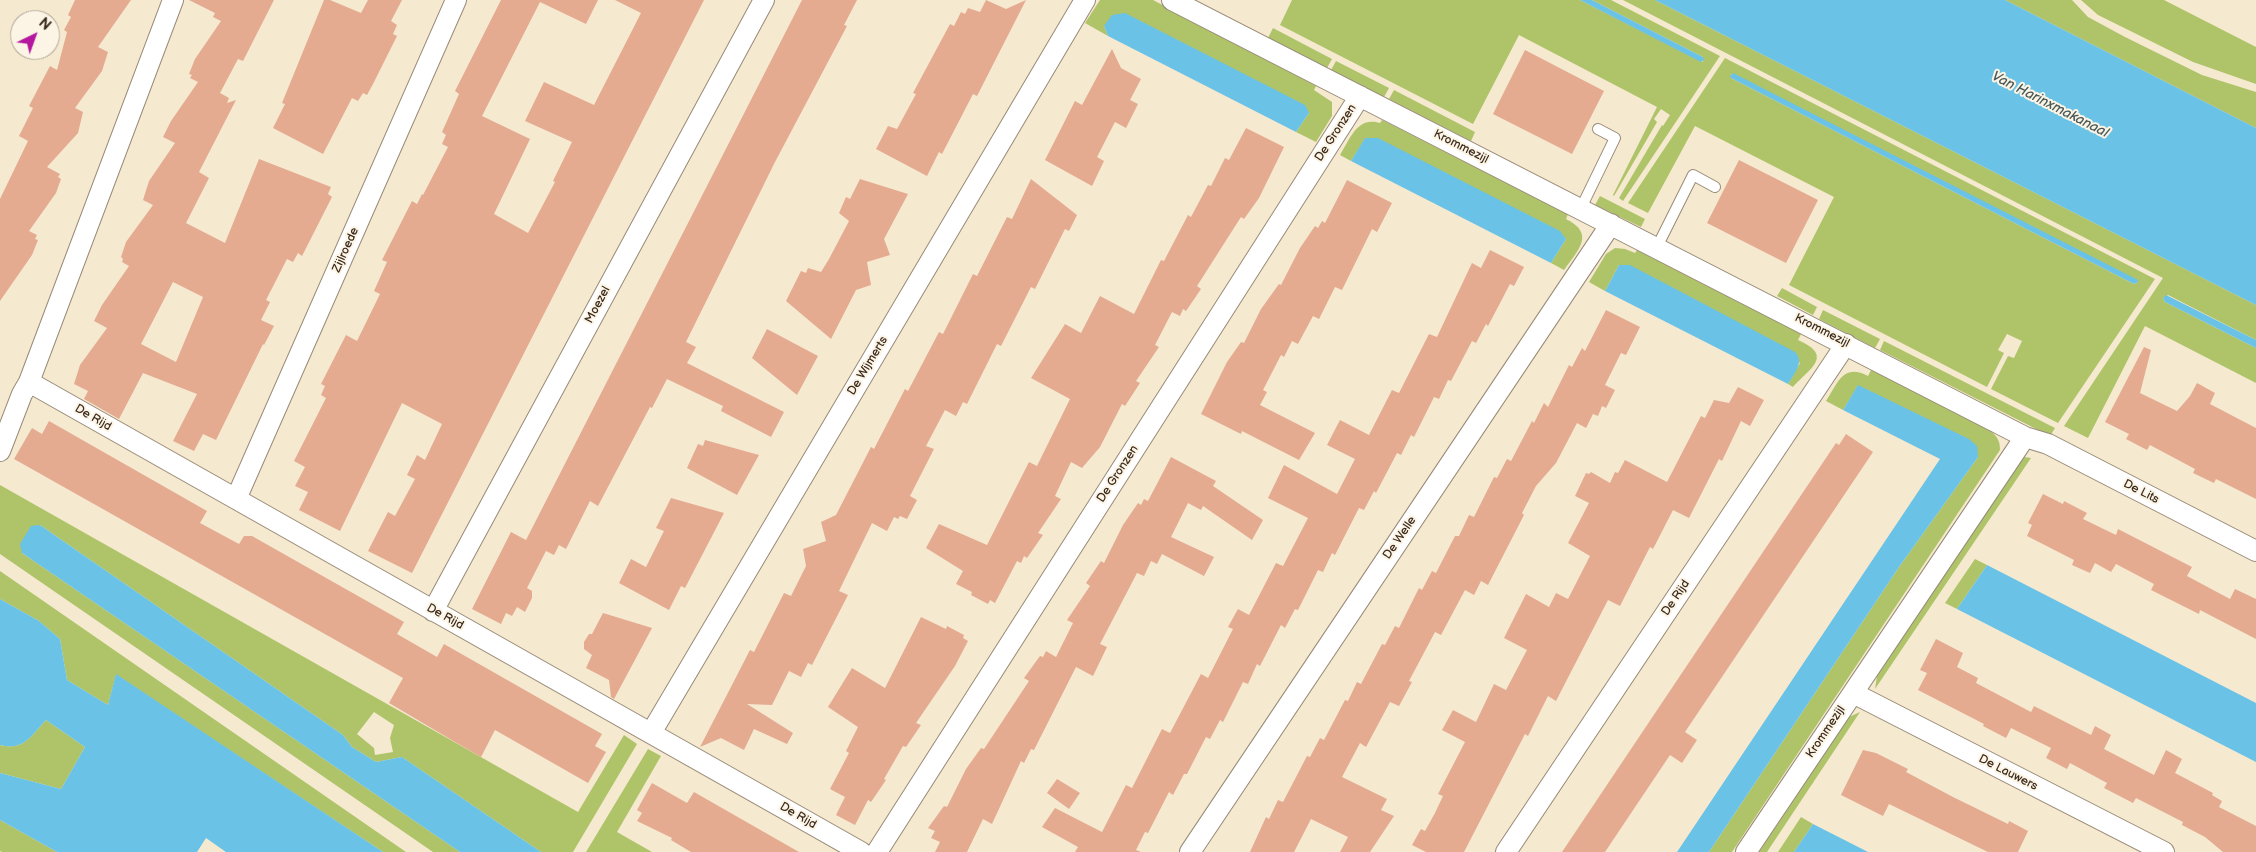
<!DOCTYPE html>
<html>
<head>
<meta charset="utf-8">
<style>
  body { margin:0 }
  #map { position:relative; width:2256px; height:852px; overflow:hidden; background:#f5e9d0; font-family:"Balsamiq Sans",sans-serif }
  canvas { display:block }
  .north { position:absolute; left:10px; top:10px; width:50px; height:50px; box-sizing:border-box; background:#fcf5e5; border:1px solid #afa495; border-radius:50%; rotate:42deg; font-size:14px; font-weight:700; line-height:20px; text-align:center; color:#3b2a1e }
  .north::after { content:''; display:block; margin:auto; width:18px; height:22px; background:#b5179e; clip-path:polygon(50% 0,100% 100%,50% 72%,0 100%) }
</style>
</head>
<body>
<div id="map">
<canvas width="2256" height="852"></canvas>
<div class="north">N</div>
</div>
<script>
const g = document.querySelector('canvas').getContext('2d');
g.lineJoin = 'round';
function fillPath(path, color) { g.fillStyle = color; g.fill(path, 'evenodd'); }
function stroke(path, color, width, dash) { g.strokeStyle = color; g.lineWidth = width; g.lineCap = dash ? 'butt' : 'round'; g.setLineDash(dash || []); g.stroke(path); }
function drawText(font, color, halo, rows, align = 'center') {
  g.font = font + ' "Balsamiq Sans",sans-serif'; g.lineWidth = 4; g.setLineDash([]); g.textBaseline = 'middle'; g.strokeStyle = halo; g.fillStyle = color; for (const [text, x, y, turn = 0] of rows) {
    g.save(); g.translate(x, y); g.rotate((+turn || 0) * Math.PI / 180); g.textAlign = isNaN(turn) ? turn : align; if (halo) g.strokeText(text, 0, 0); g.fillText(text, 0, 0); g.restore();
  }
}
fillPath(new Path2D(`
  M1100 0H1153L1316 86 1314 90 1332 102V116L1316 142 1296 132 1309 113 1104 26 1108 36 1085 23Z
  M1292 0H1580L1703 62V57L1592 0H1611L1720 56 1623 201 1619 198 1662 125 1663 126 1670 115 1661 109 1654 119 1657 122 1614 196 1613 195 1657 107 1519 35 1473 124 1280 25Z
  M1623 0H1655L2256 305V340L2168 295 2163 298 2165 302 2256 348V383L2145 326 2088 438 2064 426 2163 278Z
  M2005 0H2072L2088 17 2125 37 2202 75 2256 92V128Z
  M2081 0H2164L2256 47V84L2193 62 2098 15Z
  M1273 28 1332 59 1327 68 1268 38Z
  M1725 58 2155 279 2058 423 1991 389 2008 356 2014 358 2022 341 2007 334 1998 350 2004 353 1987 387 1789 285 1834 197 1695 126 1648 213 1628 203ZM1731 74 2138 282 2134 284 1731 78Z
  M1336 61 1389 88 1384 97 1331 70Z
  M1394 90 1475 132 1471 141 1389 99Z
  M1382 120 1568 214 1566 219C1596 234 1578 250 1564 270L1551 263 1566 239 1365 139 1351 161 1340 155C1350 139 1357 116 1380 123Z
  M1600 196 1645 219 1641 227 1595 205Z
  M1615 248 1625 249 1635 253 1637 250 1801 334 1798 340C1835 356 1809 369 1793 387L1788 384 1800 363 1619 265 1605 291 1589 282 1606 254Z
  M1782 288 1817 307 1813 315 1777 296Z
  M1823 310 1880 339 1875 348 1819 319Z
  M1884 341 2055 428 2050 436 1880 350Z
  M1871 370 1985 427C1995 434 2000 438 2000 450L1732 852H1709L1899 567 1978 457 1858 386 1843 410 1826 401C1838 383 1843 363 1868 376Z
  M2024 457 2031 458 1875 689 1877 676Z
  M0 485 578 812 624 735 637 744 573 852H541L402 757 376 762 352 747 343 735 40 525 22 553 460 852H433L0 554ZM374 712 394 725 390 738 393 752 375 755 374 748 357 734Z
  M1975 559 1987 565 1957 609 1945 603Z
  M0 571 406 852H383L116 675 108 705 67 680 60 639 39 621 0 599Z
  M1860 712 1767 852H1759L1849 717Z
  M46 720 85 747 61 789 0 773V745C24 751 31 736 46 720Z
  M648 749 661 756 617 832 652 852H586Z
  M1801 817 1813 824 1794 852H1778Z
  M0 820 57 852H2L0 851Z`), '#afc469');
fillPath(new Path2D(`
  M1580 0H1592L1703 57 1704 60 1701 62Z
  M1655 0H2005L2256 128V305Z
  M1125 13 1305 105 1309 113 1296 132 1108 36 1104 26 1112 15Z
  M1733 73 2138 280V282L2134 284 1731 78 1730 76Z
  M1365 138H1378L1560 231 1566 239 1551 263 1351 161Z
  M1619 265H1630L1795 352C1805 362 1794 374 1788 384L1605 291Z
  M2166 295 2256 340V348L2165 302 2163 298Z
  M1858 385 1969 439 1977 446 1978 457 1899 567 1709 852H1677L1940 459 1843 410Z
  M40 525 343 735 352 747 376 762 402 757 541 852H460L22 553 20 544 31 526Z
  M1987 565 2256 703V762L1957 609Z
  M0 599 39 621 60 639 67 680 108 705 116 674 383 852H226L206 838 197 852H57L0 820V773L61 789 85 747 46 720C31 736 24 751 0 745Z
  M1813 824 1868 852H1794Z`), '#6ac2e7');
fillPath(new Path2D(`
  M75 0H131L98 47 108 52 102 71 75 108 83 112 78 133 47 167 60 174 58 177 61 179 56 193 29 231 37 235 35 239 38 240 32 255 0 301V199L28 141 19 136 33 108 29 106 50 66 57 70 67 32 64 30 71 17 68 15Z
  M189 0H274L243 61 238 59 220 93 229 98 227 103 236 100 199 172 209 178 186 223 225 243 259 159 331 187 328 194 332 197 302 256 298 253 293 262 287 259 266 300 270 302 261 320 274 326 264 345 263 344 216 440 203 434 194 451 173 441 197 394 143 373 119 419 84 399 88 391 74 384 80 365 107 328 94 321 102 305 129 266 122 262 123 259 121 257 126 242 153 205 143 200 149 181 175 143 163 137 171 121 198 82 190 78 192 75 189 74 195 59 221 21 213 17 215 13ZM173 282 203 297 176 362 141 344Z
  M324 0H330L361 13 368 0H402L391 21 397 25 393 34 397 36 373 84 367 95 363 93 358 101 352 98 323 154 273 128 285 104 282 103Z
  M501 0H598L586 24 540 2 482 116 530 139 494 214 528 233 555 182 553 181 572 142 525 121 544 82 594 105 641 13 615 0H704L412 573 368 551 388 512 395 516 415 479 407 475 417 455 425 460 442 424 402 403 340 531 299 510 308 492 295 486 305 467 294 461 326 398 321 395 325 386 321 384 346 335 357 341 380 294 374 291 387 262 382 260 412 201 417 204 422 194 423 195 448 147 442 144 446 135 442 132 459 94 455 91Z
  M802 0H857L844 25 847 26 775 162 686 342 696 347 687 363 784 412 771 437 721 411 723 406 667 379 652 408 650 407 598 506 590 501 566 549 559 545 554 555 546 551 527 588 532 591V598L525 612 517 607 512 616 506 613 501 624 472 609 511 532 526 540Z
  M986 0 1006 9 1026 0 977 96 973 94 942 154 939 152 927 176 876 149 888 126 897 129 916 94 913 93 950 24 954 26 961 12 965 14 968 8 980 12Z
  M1112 49 1121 68 1141 79 1130 100 1138 104 1126 128 1115 122 1097 157 1104 161 1092 186 1045 160 1075 101 1082 105Z
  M1525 50 1604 91 1572 154 1493 114Z
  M1246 128 1284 147 1259 198 1244 219 1241 217 1197 286 1201 289 1186 311 1183 309 1180 316 1172 312 1155 345 1159 347 1136 381 1140 383 1125 406 1122 404 1100 447 1082 468 1071 462 1055 496 1061 499 1038 533 1043 535 1027 558 1024 556 1021 563 1017 561 995 603 990 600 988 604 971 595 972 592 956 584 963 571 926 548 939 524 987 545 1029 462 1037 466 1070 399 1031 378 1065 324 1081 333 1100 296 1134 314 1161 260 1164 261 1188 215 1191 217 1208 185 1211 186 1225 158 1229 160Z
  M1739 160 1818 200 1786 263 1707 223Z
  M860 179 908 194 884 239 890 255 867 262 871 285 856 290 831 339 786 301 801 271 806 273 808 268 821 272 829 259 849 221 839 213 846 197 850 199Z
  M1031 179 1077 215 1069 231 1065 229 1035 289 1031 287 1001 346 997 344 967 404 963 402 956 416 945 410 926 446 934 449 910 496 917 500 907 519 900 516 898 519 894 517 887 531 872 523 839 591 848 595 812 665 808 663 801 677 789 671 772 705 747 704 793 733 787 744 754 729 744 750 721 738 700 747 750 650 754 652 784 593 791 596 806 566 803 549 826 541 821 522 836 515 871 447 874 449 905 389 908 391 939 332 943 334 973 274 977 276 1007 217 1012 219Z
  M1347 180 1392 203 1377 232 1372 229 1342 290 1335 287 1319 319 1313 316 1298 344 1292 341 1284 357 1281 355 1263 390 1267 392 1260 405 1315 433 1299 460 1242 431 1241 434 1201 414 1227 362 1241 342 1244 343 1261 309 1279 284 1281 285 1300 248 1315 226 1318 228 1322 221 1325 223Z
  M1490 250 1524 267 1514 286 1510 284 1488 326 1486 324 1476 343 1472 341 1451 381 1448 380 1439 399 1434 397 1414 437 1411 435 1401 455 1397 453 1376 493 1374 491 1364 510 1359 508 1335 555 1332 553 1323 572 1318 570 1298 610 1295 609 1285 628 1281 625 1260 666 1257 664 1248 684 1243 682 1223 722 1220 720 1210 739 1206 737 1187 774H1184L1173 795 1169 792 1148 833 1145 832 1136 850 1141 852H1075L1078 847 1042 827 1055 808 1102 832 1126 785 1132 788 1162 729 1170 733 1201 674 1208 678 1233 629 1228 627 1238 609 1249 615 1276 563 1283 566 1308 518 1268 498 1284 465 1337 494 1355 459 1327 445 1340 420 1369 435 1392 390 1399 393 1429 334 1437 337 1472 263 1481 268Z
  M1606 310 1640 327 1626 355 1621 353 1605 385 1615 390 1606 408 1602 406 1598 416 1593 414 1586 428 1577 423 1556 463 1536 486 1522 513 1524 515 1488 585 1481 581 1474 595 1465 590 1441 635 1435 632 1409 681 1412 682 1399 706 1390 702 1366 747 1360 743 1342 777 1387 799 1381 810 1394 816 1370 852H1340L1348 837 1311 819 1294 852H1250L1266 817 1269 819 1278 800 1283 802 1307 756 1310 757 1320 738 1324 740 1345 700 1348 701 1357 682 1361 684 1382 644 1385 645 1395 626 1399 628 1419 588 1422 590 1432 571 1436 573 1455 536H1459L1469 515 1474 517 1494 477 1497 478 1507 459 1511 461 1532 421 1534 423 1544 403 1548 407 1569 365 1572 367 1582 348 1585 351Z
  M767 329 818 356 797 395 752 358Z
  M2144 347 2151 350 2140 393 2177 411 2190 396 2197 383 2215 393 2210 404 2256 428V499L2216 479 2214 483 2193 473 2195 469 2150 445 2147 450 2126 439 2129 434 2105 422Z
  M1738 387 1764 400 1750 426 1741 421 1722 461 1719 459 1689 518 1673 510 1653 549 1650 547 1620 606 1608 600 1556 701 1548 696 1528 736 1525 734 1464 852H1426L1412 845 1421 829 1425 831 1435 813 1443 796 1438 794 1465 742 1442 730 1453 710 1476 722 1494 684 1506 690 1527 650 1504 638 1526 594 1549 607 1556 593 1568 599 1590 556 1568 543 1589 503 1575 496 1586 473 1589 474 1591 472 1610 483 1615 472 1618 473 1625 460 1667 482 1701 416 1705 418 1714 400 1729 403Z
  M49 421 207 511 200 523 239 544 244 536H252L404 622 397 634 437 657 444 644 602 734 595 746 606 752 588 783 495 730 481 757 455 742 389 703 403 678 14 459 32 428 42 434Z
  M1846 434 1873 452 1685 732 1697 740 1682 763 1670 755 1605 852H1562L1836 443 1839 445Z
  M705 440 759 455 737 495 687 468 698 444 703 446Z
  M1171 457 1216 481 1213 486 1263 520 1252 540 1203 506 1201 510 1188 503 1171 537 1214 557 1204 576 1162 554 1157 564 1151 561 1144 576 1137 573 1100 644 1107 647 1093 676 1076 667 1034 750 1031 749 1024 763 1021 761 992 824 983 819 967 852H935L940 842 931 838 935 831 928 828 944 806 947 807 966 769 981 748 984 749 1029 681 1024 678 1040 656 1043 657 1046 651 1056 657 1073 623 1067 620 1090 586 1086 583 1101 561 1104 563 1123 525 1138 503 1141 505 1144 499 1148 501Z
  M2043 494 2063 504 2064 501 2087 513 2083 519 2116 535 2118 529 2192 567 2187 576 2230 599 2235 589 2256 599V639L2200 610 2199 614 2151 590 2154 584 2116 564 2111 572 2095 563 2090 573 2072 565 2074 560 2027 536 2032 525 2028 523Z
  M671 498 724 513 685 588 681 586 669 610 619 583 631 559 646 567 664 531 656 528Z
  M603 613 652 628 614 699 611 697 609 680 586 668 592 655 584 649V642L589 634H592Z
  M921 617 946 629 947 626 964 635 963 638 968 641 955 666 916 723 921 725 906 747 903 746 884 779 886 780 871 802 868 800 855 825 836 815 845 797 830 789 849 753 846 751 858 727 828 707 852 668 885 688Z
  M1936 639 1963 653 1957 667 1978 678 1976 683 2031 712 2034 706 2091 735 2095 726 2111 735 2104 749 2154 775 2166 750 2182 759 2175 773 2213 793 2212 795 2222 801 2219 807 2256 826V852H2223L2205 837 2182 825 2183 822 2136 798 2133 803 2104 788 2107 783 2070 763 2067 769 2046 758 2051 748 2011 728 2006 738 1983 726 1984 724 1918 690 1927 673 1920 670Z
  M1863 750 1876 753 1908 769 1906 772 1953 797 2008 824 2009 821 2028 831 2018 852H1988L1889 804 1883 816 1841 795Z
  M1057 779 1080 793 1069 809 1047 793Z
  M652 783 687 803 694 792 799 852H691L671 840 672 838 637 821 642 813 637 810Z`), '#e4ab91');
const service = new Path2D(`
  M1581 208 1615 138 1598 129
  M1657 247 1693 175 1715 187`);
const minor = new Path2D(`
  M173 0 29 382 861 852
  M1172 0 2025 437 2048 444 2256 551
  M0 451 22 394 29 382
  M236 499 456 0
  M433 611 764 0
  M1853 693 2164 852
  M651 733 1085 0
  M877 852 1360 96
  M1190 852 1611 224
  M1506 852 1846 344
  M1746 852 2025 437`);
stroke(service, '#988a77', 12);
stroke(minor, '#988a77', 22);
stroke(service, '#fff', 10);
stroke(minor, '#fff', 20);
drawText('12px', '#3b2a1e', '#fcf5e5', [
  ["De Gronzen",1336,133,-57],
  ["Krommezijl",1461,147,27],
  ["Zijlroede",346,250,-66],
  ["Moezel",598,305,-62],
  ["Krommezijl",1822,331,27],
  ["De Wijmerts",868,366,-59],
  ["De Rijd",93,418,30],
  ["De Gronzen",1118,474,-57],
  ["De Lits",2141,492,27],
  ["De Welle",1400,538,-56],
  ["De Rijd",1676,598,-56],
  ["De Rijd",445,617,29],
  ["Krommezijl",1826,732,-56],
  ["De Lauwers",2008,773,27],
  ["De Rijd",798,816,30]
]);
drawText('italic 14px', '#49585a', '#fcf5e5', [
  ["Van Harinxmakanaal",2050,105,27]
]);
</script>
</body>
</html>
